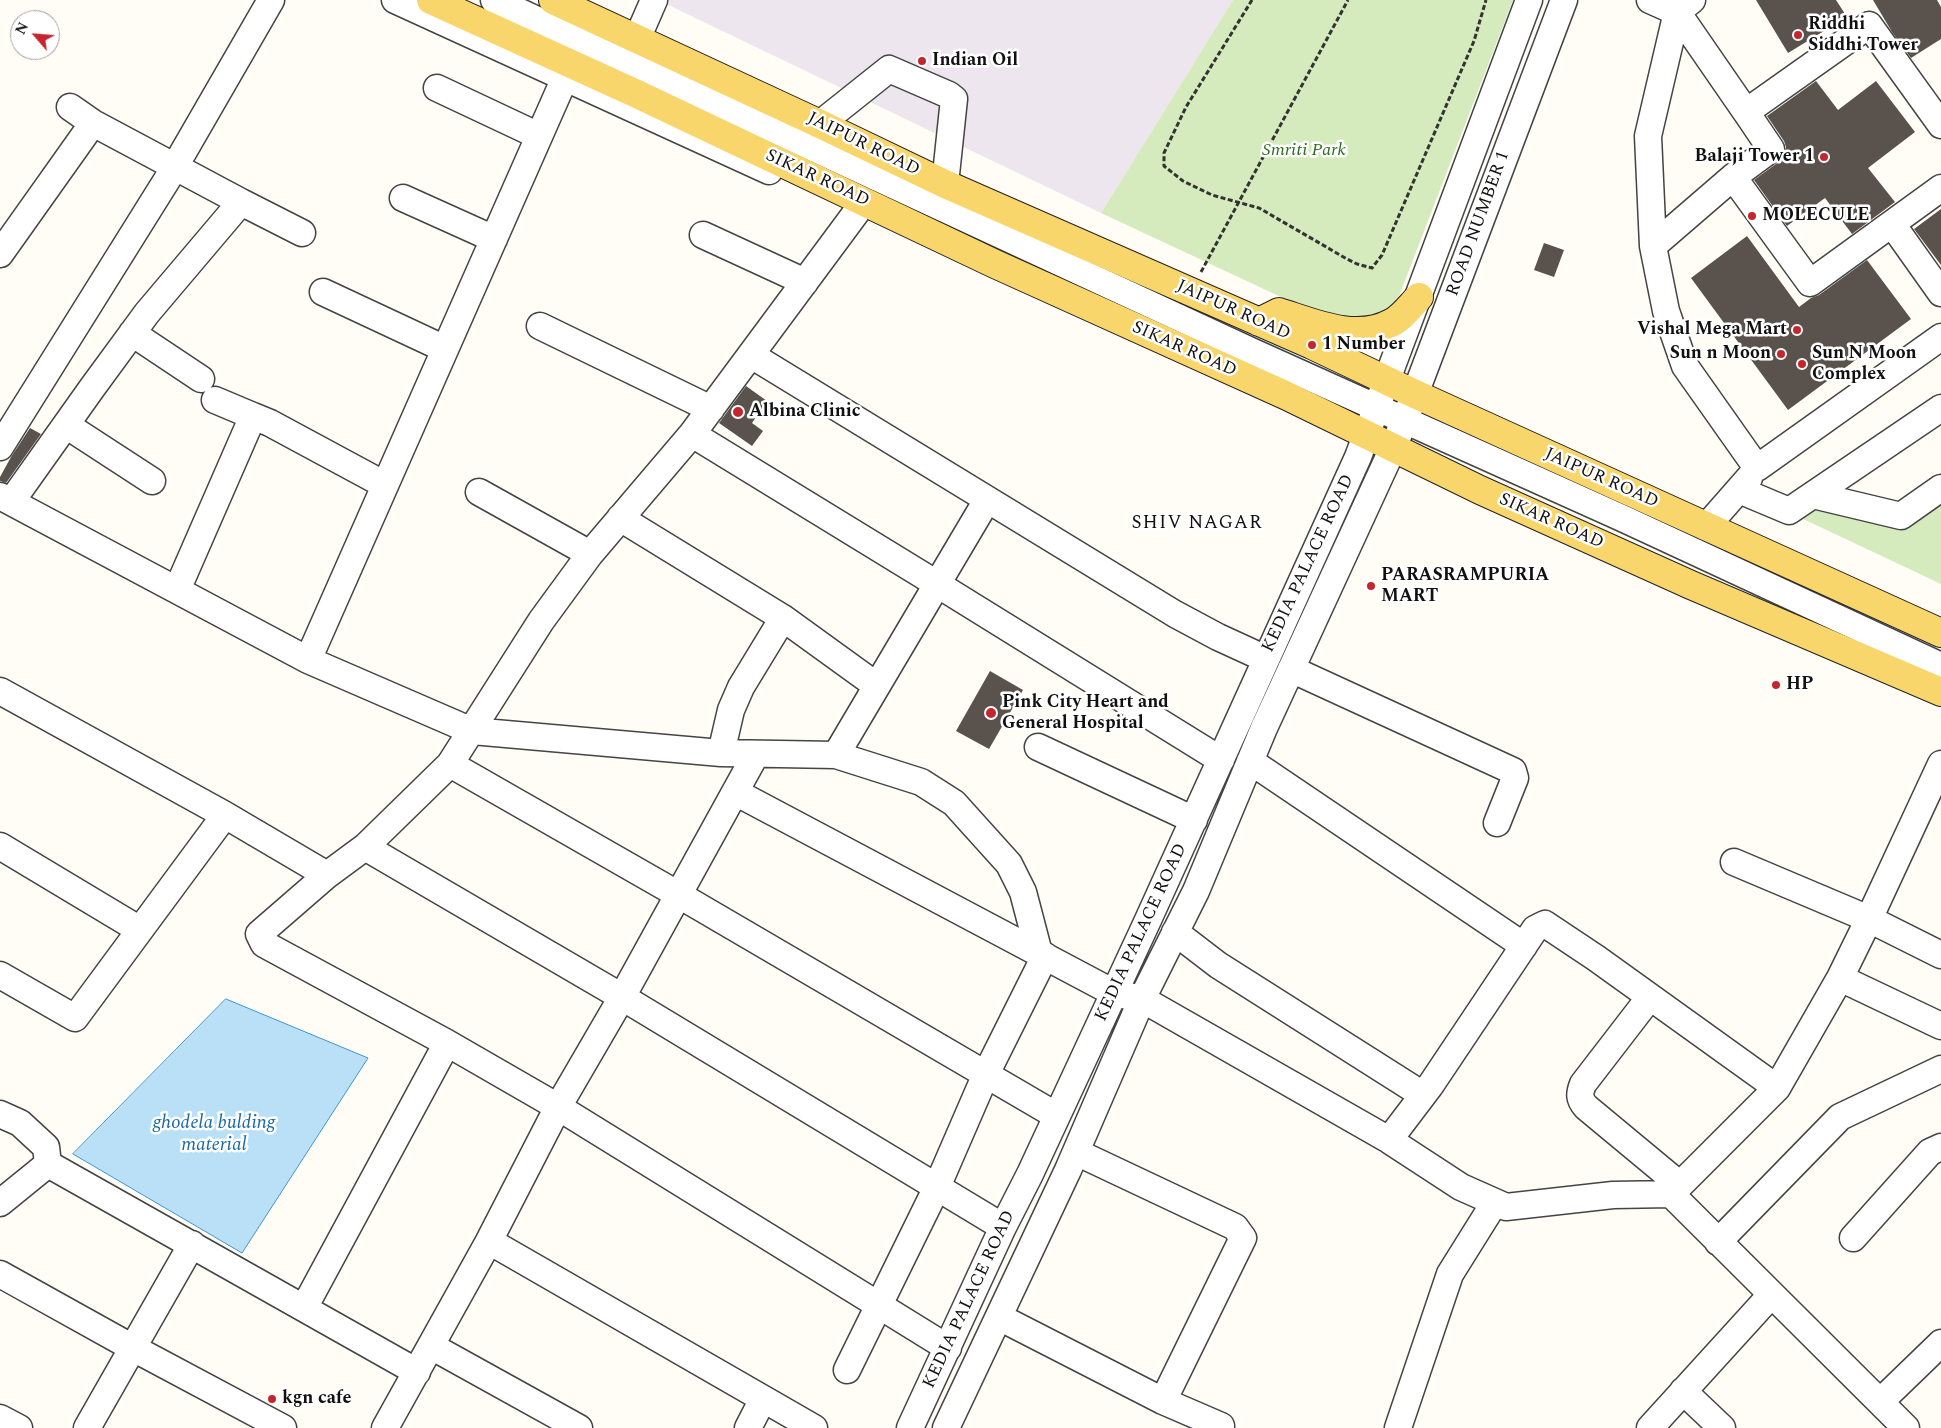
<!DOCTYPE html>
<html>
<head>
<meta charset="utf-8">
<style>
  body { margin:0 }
  #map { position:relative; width:1941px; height:1428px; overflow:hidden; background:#fffdf5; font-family:Spectral,serif }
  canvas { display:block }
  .north { position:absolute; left:10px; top:10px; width:50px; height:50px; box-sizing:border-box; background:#fff; border:1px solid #a0a0a0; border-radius:50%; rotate:297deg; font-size:14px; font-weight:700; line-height:20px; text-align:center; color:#111 }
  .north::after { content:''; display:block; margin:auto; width:18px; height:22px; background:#c4262e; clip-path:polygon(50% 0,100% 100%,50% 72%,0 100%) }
</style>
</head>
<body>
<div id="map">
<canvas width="1941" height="1428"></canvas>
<div class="north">N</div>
</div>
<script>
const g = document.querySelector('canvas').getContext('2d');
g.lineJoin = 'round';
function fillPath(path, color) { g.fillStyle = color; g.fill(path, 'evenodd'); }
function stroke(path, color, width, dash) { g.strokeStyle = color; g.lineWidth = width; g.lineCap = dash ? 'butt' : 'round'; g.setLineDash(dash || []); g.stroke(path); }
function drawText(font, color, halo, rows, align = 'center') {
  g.font = font + ' Spectral,serif'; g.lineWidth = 5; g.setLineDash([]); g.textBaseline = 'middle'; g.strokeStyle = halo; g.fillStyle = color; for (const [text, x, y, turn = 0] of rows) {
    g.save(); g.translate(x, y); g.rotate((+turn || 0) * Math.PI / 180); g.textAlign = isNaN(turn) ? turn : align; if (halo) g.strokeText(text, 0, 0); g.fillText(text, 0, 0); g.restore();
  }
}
fillPath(new Path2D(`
  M658 0H1233L1101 213Z`), '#eee6ef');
fillPath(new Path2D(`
  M1233 0H1513L1391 317 1326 318 1101 213Z
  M1941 496V584L1799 517 1811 505 1904 523Z`), '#d5ebbd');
const water = new Path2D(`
  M226 999 368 1058 242 1253 73 1154Z`);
fillPath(water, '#b9e0f7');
stroke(water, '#3f96cf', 1);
fillPath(new Path2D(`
  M1756 0H1836L1847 17 1788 53Z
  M1873 0H1937L1941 7V39L1911 58 1892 32Z
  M1816 81 1838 110 1876 81 1915 132 1868 168 1895 202 1852 234 1825 198 1787 226 1754 180 1780 161 1785 155 1786 147 1784 141 1767 116Z
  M1941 209V265L1914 229Z
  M1747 236 1799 307 1811 298 1819 295 1867 260 1911 319 1788 410 1691 278Z
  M1544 243 1564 250 1554 277 1534 270Z
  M746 386 767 401 752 423 763 431 752 446 719 423Z
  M30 428 41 434 6 483 0 481V477L11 457Z
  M990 671 1023 690 989 749 956 731Z`), '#5a524d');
const minor = new Path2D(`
  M395 0 769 171
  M494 0 1253 352 1622 518 1941 666
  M1650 0 1677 12 1746 112
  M1692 0 1677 12 1648 136 1653 246 1666 311 1685 366 1757 468 1941 337
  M637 39 654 0
  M437 88 539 136
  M820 124 889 69 949 95 954 99 945 184
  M1733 177 1810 283 1941 188
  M403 198 494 239
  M241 202 302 233
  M864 202 692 434 590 554 541 621 450 764 365 847 327 875 259 934 264 944 447 1043 558 1107 948 1348
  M1892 224 1941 293
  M703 235 805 282
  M1653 246 1733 177 1771 149 1746 112 1869 25 1941 125
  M0 254 93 123
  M323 292 445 349
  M540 326 711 409
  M132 333 201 379
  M751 355 1175 614 1218 637 1266 659
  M215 400 253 416
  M66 425 152 481
  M692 434 937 584 1221 760
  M0 447 170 175 271 0
  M1739 490 1789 511 1941 408
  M479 492 590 554
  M1813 495 1901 516 1941 488
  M0 496 308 660 472 731 721 753 836 755 921 782 954 803 1009 864 1023 892 1039 953
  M11 502 92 388 147 313 241 202 93 123 70 107
  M620 518 783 618 877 686
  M1706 527 1749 478
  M177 590 253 416 270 423 385 485
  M308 660 571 64
  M1291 669 1513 771 1515 778 1497 823
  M0 691 225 815 327 875
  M1038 747 1194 820
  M721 753 731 710 741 687 783 618
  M836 755 987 500
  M1250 761 1524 946
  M450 764 679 895 1057 1116
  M735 792 1114 993 1142 999 1389 1140 1461 1187 1506 1207 1613 1195 1671 1194 1777 1088 1840 978 1869 919 1941 764
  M0 846 140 930
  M365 847 622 997 1003 1227
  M1734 862 1869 919 1941 955
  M1175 932 1218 965 1423 1095
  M0 975 75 1018 225 815
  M1840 978 1941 1026
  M1650 997 1583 1084C1579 1094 1579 1099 1586 1107L1680 1185
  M0 1114 20 1123 46 1147 48 1164
  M1389 1140 1430 1086 1535 929 1545 924 1596 958 1777 1088
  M1076 1152 1235 1227 1243 1238 1163 1401
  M48 1164 417 1372
  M1671 1194 1906 1428
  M0 1203 48 1164
  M1853 1238 1930 1152 1941 1147
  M489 1241 814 1428
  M1718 1242 1840 1117 1941 1069
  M0 1274 133 1348 283 1428
  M304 1308 447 1043
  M999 1317 1163 1401 1221 1426 1220 1428
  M431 1346 579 1428
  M847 1370 937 1187 986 1074 1045 956
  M1683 1391 1722 1428
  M1881 1401 1941 1343
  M0 1418 19 1428
  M87 1428 192 1244
  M385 1428 489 1241 558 1107 622 997 756 754
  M748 1428 763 1399
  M910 1428 1003 1227 1030 1174 1148 920 1358 457 1529 0
  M946 1428 1068 1170 1142 999 1196 891 1264 728 1393 448 1415 394 1564 0
  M1398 1428 1450 1274 1495 1202
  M1650 1428 1771 1295`);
const major = new Path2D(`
  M431 0 637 94 995 264 1285 395 1480 490 1691 585 1941 692
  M553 0 820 124 945 184 1312 345 1415 394 1941 633
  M1259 322 1279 312C1314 323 1356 342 1391 323 1402 318 1411 305 1419 297`);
stroke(minor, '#444', 29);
stroke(major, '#222', 30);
stroke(new Path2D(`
  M1252 0 1186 107 1164 153V166L1183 181 1212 195 1259 208 1347 259 1357 264 1372 268 1382 255 1474 41 1486 0
  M1201 272 1348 0`), '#333', 3, [5, 2.5]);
stroke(minor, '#fff', 26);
stroke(major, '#f9d66b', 28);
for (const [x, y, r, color] of [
  [1798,35,5,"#c4262e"],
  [922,61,5,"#c4262e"],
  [1824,157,5,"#c4262e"],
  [1752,216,5,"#c4262e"],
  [1797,330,5,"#c4262e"],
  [1312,345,5,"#c4262e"],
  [1781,354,5,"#c4262e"],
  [1802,364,5,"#c4262e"],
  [738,412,6,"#c4262e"],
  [1371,586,5,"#c4262e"],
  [1776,685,5,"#c4262e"],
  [991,713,6,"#c4262e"],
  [272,1399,5,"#c4262e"]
]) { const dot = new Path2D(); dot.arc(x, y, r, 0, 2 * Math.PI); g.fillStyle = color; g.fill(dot); stroke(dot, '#fff', 2); }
drawText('bold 18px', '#111', '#fff', [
  ["Riddhi",1808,25],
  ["Siddhi Tower",1808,46],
  ["Indian Oil",932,61],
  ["Balaji Tower 1",1814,157,"right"],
  ["MOLECULE",1762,216],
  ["Vishal Mega Mart",1787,330,"right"],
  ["1 Number",1322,345],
  ["Sun n Moon",1771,354,"right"],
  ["Sun N Moon",1812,354],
  ["Complex",1812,375],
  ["Albina Clinic",749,412],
  ["PARASRAMPURIA",1381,576],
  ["MART",1381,597],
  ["HP",1786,685],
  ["Pink City Heart and",1002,703],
  ["General Hospital",1002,724],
  ["kgn cafe",282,1399]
], 'left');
drawText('18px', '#111', '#fff', [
  ["JAIPUR ROAD",863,145,26],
  ["SIKAR ROAD",817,179,25],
  ["ROAD NUMBER 1",1479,224,-70],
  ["JAIPUR ROAD",1233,311,24],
  ["SIKAR ROAD",1184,350,24],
  ["JAIPUR ROAD",1601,479,24],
  ["SIKAR ROAD",1551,522,24],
  ["KEDIA PALACE ROAD",1309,564,-65],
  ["KEDIA PALACE ROAD",1142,933,-65],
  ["KEDIA PALACE ROAD",970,1300,-65]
]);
drawText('italic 18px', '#2f6b1f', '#fff', [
  ["Smriti Park",1304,151]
]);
g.letterSpacing = '1px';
drawText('19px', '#111', '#fff', [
  ["SHIV NAGAR",1197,524]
]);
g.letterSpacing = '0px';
drawText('italic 19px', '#1768a6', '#fff', [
  ["ghodela bulding",214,1124],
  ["material",214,1146]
]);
</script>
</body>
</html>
